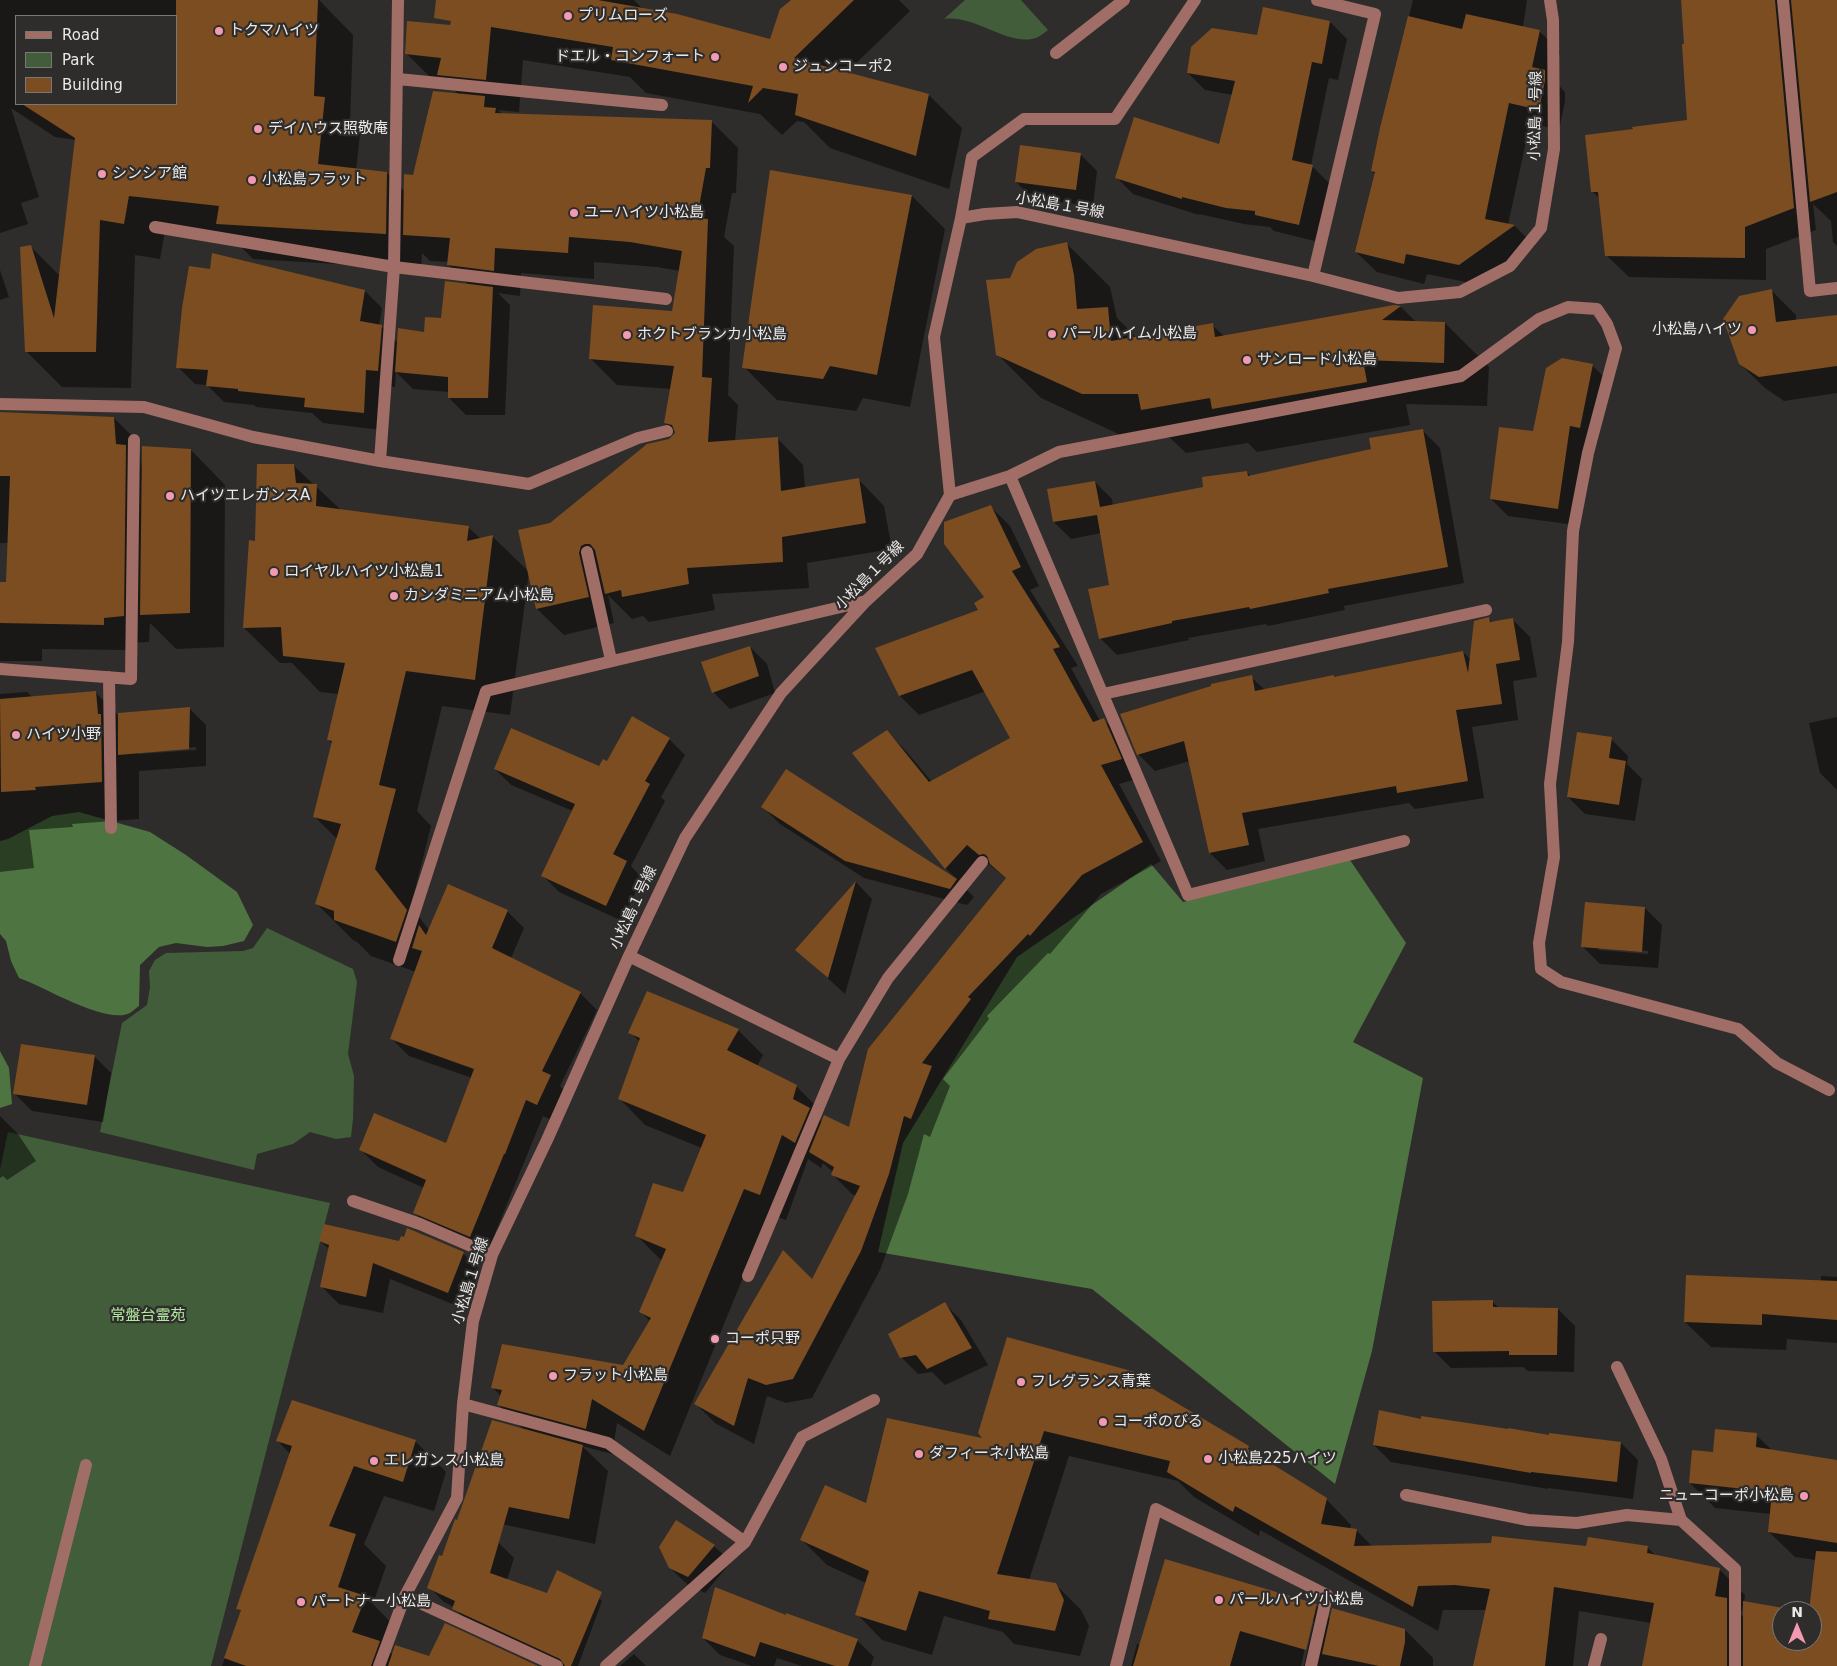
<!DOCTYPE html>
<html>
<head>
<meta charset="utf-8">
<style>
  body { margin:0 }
  #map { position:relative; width:1837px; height:1666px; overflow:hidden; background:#2f2d2b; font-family:"DejaVu Sans",sans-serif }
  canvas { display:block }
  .legend { position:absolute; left:15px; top:15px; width:162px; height:90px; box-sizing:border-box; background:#2f2d2b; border:1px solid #7a7876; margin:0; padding:6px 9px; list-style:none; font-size:15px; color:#eae9e7 }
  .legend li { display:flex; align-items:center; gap:10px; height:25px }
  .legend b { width:25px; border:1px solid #7a7876 }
  .north { position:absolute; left:1772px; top:1601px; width:50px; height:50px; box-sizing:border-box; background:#2f2d2b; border:1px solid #7a7876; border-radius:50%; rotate:0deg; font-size:14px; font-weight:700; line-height:20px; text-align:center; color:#eae9e7 }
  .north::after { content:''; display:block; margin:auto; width:18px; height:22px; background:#f29ab0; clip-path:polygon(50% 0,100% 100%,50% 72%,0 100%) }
</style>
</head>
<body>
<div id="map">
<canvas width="1837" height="1666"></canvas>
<ul class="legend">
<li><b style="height:6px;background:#a06e66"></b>Road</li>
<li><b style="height:14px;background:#425d3a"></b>Park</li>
<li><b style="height:14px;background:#7b4d21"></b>Building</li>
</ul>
<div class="north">N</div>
</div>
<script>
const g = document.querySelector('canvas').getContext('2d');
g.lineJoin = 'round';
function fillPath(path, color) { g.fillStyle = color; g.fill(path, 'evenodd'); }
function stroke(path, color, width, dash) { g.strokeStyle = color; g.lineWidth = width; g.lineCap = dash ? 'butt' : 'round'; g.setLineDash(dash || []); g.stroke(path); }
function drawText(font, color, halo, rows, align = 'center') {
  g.font = font + ' "DejaVu Sans","Noto Sans JP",sans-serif'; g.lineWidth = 4.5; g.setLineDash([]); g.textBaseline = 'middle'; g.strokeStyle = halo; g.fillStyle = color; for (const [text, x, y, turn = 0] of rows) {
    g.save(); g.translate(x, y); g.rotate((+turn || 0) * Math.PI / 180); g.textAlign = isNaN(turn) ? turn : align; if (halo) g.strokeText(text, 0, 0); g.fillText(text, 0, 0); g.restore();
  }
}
fillPath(new Path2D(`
  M965 0H1021L1048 30C1045 32 1042 35 1038 37 1010 49 976 14 944 19Z
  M267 928 353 969 357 982 348 1054 354 1076 353 1119 351 1137 336 1139 310 1132 293 1144 257 1154 254 1170 100 1132 122 1023 147 1005 150 987 149 971 155 960 166 953 243 951 253 948Z
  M8 1132 330 1203 211 1666H0V1169Z`), '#425d3a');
fillPath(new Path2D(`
  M79 812 150 832 186 855 237 892 253 925 244 941 223 946 207 947 176 943 159 947 140 965 139 1006C136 1008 133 1011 130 1013 106 1025 45 987 19 978L11 961 6 941 0 934V841L8 839 52 816Z
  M1350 860 1406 943 1353 1042 1423 1078 1372 1351 1335 1484 1092 1289 878 1252 903 1143 1017 957 1151 864 1183 902Z
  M0 1051 9 1068 12 1104 0 1108Z`), '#4e7442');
fillPath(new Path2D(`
  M0 0H319L353 35 350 123 360 134 356 170 387 173 404 191 458 94 452 88 440 87 407 54 452 27 453 0H634L643 9 771 40 793 0H899L910 11 846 73 929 95 962 128 949 189 830 148 804 122 797 121 782 135 760 114 646 93 630 77 523 60 519 112 498 110 502 114 712 122 738 148 736 193H732L724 237 734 246 728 395 738 405 735 441 777 438 803 465 805 488 858 479 884 506 892 549 807 563 809 588 712 594 715 610 649 622 643 616 632 619 608 595 614 623 564 635 537 609 551 524 670 440 676 434 665 423 671 389 617 385 591 359 673 312 680 271 657 267 594 262V279L521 273 520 296 498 293 510 305 505 415H466L449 398V392L413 389 396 372 395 387 383 386 381 430 323 423 312 413 256 407 254 405 224 402 207 385 195 384 178 367 365 291 382 308 379 326H381L398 343 425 333 442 319 469 285 448 265 449 262 430 261 422 253 421 269 253 259 232 238 165 231 160 259 135 255 131 388 62 387 26 351 30 246 60 276 76 140 55 137 11 108 39 197 21 203 28 224 0 233ZM16 16H176V104H16Z
  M1413 0H1527L1523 27 1539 31 1560 51 1554 80 1565 92V101L1559 130 1530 123 1508 225 1515 226 1535 246 1480 285 1427 274 1424 284 1377 272 1356 252 1375 174 1372 171Z
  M1681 0H1837V246L1833 242 1831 221 1813 204 1816 230 1766 249V280L1629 277 1606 255 1600 199 1592 191 1688 121 1686 45Z
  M1264 9 1330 22 1347 39 1338 80 1329 78 1311 165 1329 183 1315 241 1274 231 1270 227 1244 224 1199 214V215L1133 194 1116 177 1220 145 1233 95 1205 90 1188 73 1258 36Z
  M1080 154 1097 171 1093 206 1033 199 1016 182Z
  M771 171 912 196 945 229 910 407 863 398 856 411 777 400 744 367Z
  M1066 243 1110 287 1117 318 1137 338 1212 325 1224 336 1394 306 1401 307 1416 322 1445 323 1489 367 1487 406 1406 404 1410 425 1257 452 1248 443 1186 453 1170 438H1127L1041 398 997 354 1011 279Z
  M0 270 9 297 0 300Z
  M1771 290 1796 315V321L1837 316V393L1784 401 1765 388 1740 364Z
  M1592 365 1609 382 1597 444 1586 442 1575 525 1508 516 1491 499 1534 432Z
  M0 413 114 418 140 444 141 465 191 450 225 485 224 647 176 649 150 623 149 642 129 643V650L42 649V661H0V583L7 584 8 543H0Z
  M1423 431 1440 448 1464 583 1344 606 1345 610 1268 626 1266 624 1188 638 1189 640 1117 655 1100 638 1110 586 1101 533 1071 539 1054 522 1095 482 1112 499 1113 506 1204 488 1247 472 1251 477 1372 450Z
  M294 466 341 510 468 527 481 539 493 537 529 572 510 715 442 706 417 811 431 826 411 906 429 930 507 911 524 928 511 958 580 993 597 1010 560 1086 567 1093 554 1121 543 1116 487 1253 431 1230 415 1213 424 1188 378 1167 361 1150 447 1145 472 1078 409 1056 392 1039 416 972 371 956 357 942 353 940 317 904 338 840 314 816 333 744 328 740 339 694 320 692 292 663H280L244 628 256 542Z
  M991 507 1010 526 1039 586 1030 590 1078 666 1071 668 1100 721 1104 720 1123 739 1140 778 1119 784 1161 861 1101 894 1050 954 1048 953 987 1016 989 1019 943 1079 950 1086 930 1137 924 1134 908 1194 880 1270 812 1398 786 1403 767 1396 754 1444 715 1423 696 1404 812 1281 856 1196 852 1194 833 1175 834 1173 823 1163 821 1168 808 1159 786 1220 769 1214 670 1456 617 1423 612 1454 582 1446 608 1471 595 1544 492 1522 524 1430 498 1404 501 1396 492 1387 624 1367 650 1321 640 1311 662 1261 636 1235 684 1193 702 1148 645 1125 620 1099 640 1042 630 1032 738 1030 763 1055 757 1066 796 1086 822 1112 820 1120 823 1122 850 1129 1007 879 987 863 965 888 974 897 967 905 864 878 780 824 763 807 957 879 946 869 854 754 887 732 906 751 932 782 1012 738 986 691 919 715 900 696 980 610 986 597Z
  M1489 619 1494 623 1513 620 1530 637 1537 677 1513 681 1518 720 1472 727 1484 798 1415 809 1409 803 1258 829 1265 861 1227 870 1210 853 1190 761 1155 771 1138 754 1251 677 1265 690 1334 677 1335 678 1463 652 1471 660Z
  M750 647 767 664 775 693 730 709 713 692Z
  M27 692 33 698 95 692 119 716 189 708 206 725V766L139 771V819L72 824 73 827 29 830 34 868 0 872V694ZM196 747V750L138 754V752Z
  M1837 717V790L1820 773 1809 723Z
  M669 739 685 755 661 797 665 801 631 866 642 878 622 921 559 892 543 876 573 811 511 785 495 769 599 768 607 762Z
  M1611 739 1628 756 1627 764 1642 779 1635 821 1585 814 1568 797Z
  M856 882 872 899 845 994 797 950Z
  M1645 908 1662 925 1658 968 1600 964 1583 947ZM1599 947 1648 951V954L1599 950Z
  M94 1056 111 1073 103 1122 32 1111 15 1094Z
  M0 1116 18 1134 36 1161 7 1180 3 1176 0 1178Z
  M320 1241 400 1242 463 1253 480 1270 465 1309 390 1279 383 1313 339 1304 322 1287 330 1250Z
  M1821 1276 1837 1277V1343L1787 1339 1786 1350 1711 1347 1685 1322 1821 1281Z
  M1492 1301 1499 1308 1558 1309 1575 1326 1574 1372 1528 1371 1523 1367 1451 1368 1434 1351Z
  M944 1303 961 1320 988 1365 945 1385 932 1372 918 1374 901 1357Z
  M1134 1373 1150 1388 1248 1447 1256 1455 1326 1499 1351 1525 1350 1529 1356 1530 1373 1547H1647L1657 1557 1720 1570 1745 1595 1744 1602 1794 1611H1782V1641H1812V1611H1810L1816 1560 1795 1557 1769 1532 1771 1514 1715 1508 1690 1483 1714 1453 1756 1435 1773 1451 1837 1461V1666H1643L1651 1623 1579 1611 1573 1666H1474L1486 1610H1443L1438 1631 1260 1530 1259 1536 1194 1497 1178 1481 1069 1456 1029 1580 1055 1584 1081 1610 1089 1626 1080 1656 1014 1644 1003 1632 944 1616 932 1655 882 1640 857 1614 866 1583 827 1565 802 1540 985 1440ZM1743 1605 1744 1618 1741 1614Z
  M1422 1420 1550 1437 1621 1443 1638 1460 1633 1499 1548 1488V1489L1391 1462 1374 1445Z
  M277 1440 415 1441 446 1472 434 1511 384 1496 364 1544 386 1566 373 1604 395 1627 387 1650 393 1655 535 1666H222L242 1612 238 1608 290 1454Z
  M498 1542 514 1558 507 1580 548 1594 587 1586 602 1601 578 1666H561L468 1623 454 1607 444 1602 429 1587 443 1558Z
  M714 1546 731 1562 705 1593 688 1585 670 1568Z
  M1316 1605 1331 1620 1405 1630 1433 1658V1666H1304L1314 1621H1311L1301 1666H1131L1137 1644 1141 1645Z
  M786 1616 857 1640 874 1657 871 1666H802L777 1658 774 1666H752L720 1655 703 1638Z
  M634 1654 646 1666H620Z`), '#0007');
fillPath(new Path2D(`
  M176 0H318L314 96 325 97 318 164 387 172 386 234 216 224 219 206 129 196 124 224 100 220 96 352H25L20 247 31 245 54 318 75 138 22 104H176Z
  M436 0H598L677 14 770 39 780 9 791 0H854L794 58 929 94 916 156 795 115 798 94 763 88 748 103 753 86 611 60 613 47 491 27 486 80 437 75 441 58 405 54 407 21 450 25 451 21 434 18Z
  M1681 0H1775L1794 208 1745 227V258L1605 256 1598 192H1591L1585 135 1633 129 1632 127 1687 120 1682 44H1684Z
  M1791 0H1837V192L1810 202Z
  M1263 7 1330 21 1322 64 1312 62 1292 160 1313 165 1299 225 1255 215V211L1226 208 1182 197V199L1115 178 1134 117 1219 144 1235 81 1187 73 1191 47 1212 28 1257 35Z
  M1466 14 1540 30 1532 67 1545 70V80L1539 110 1509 103 1485 219 1515 225 1459 265 1406 254 1404 264 1355 252 1375 172 1371 171 1380 128 1408 16 1462 29Z
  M433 91 485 96 484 107 496 108 495 113 712 120 710 168H706L697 218 708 219 702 377 712 378 708 442 778 437 781 491 859 478 866 523 782 537 783 562 687 568 689 584 622 597 621 590 605 594 595 550 590 544H585L581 546 579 553 589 597 536 609 518 530 550 523 647 444 669 439 675 433 672 425 664 423 674 366 589 359 593 305 672 311 682 251 630 242 569 237 568 253 495 248 494 271 447 265 450 238 403 235 404 174 413 175Z
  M1020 145 1081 153 1076 190 1015 182Z
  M770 170 912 195 877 375 830 366 823 379 742 368Z
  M1067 242 1074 275 1077 309 1108 307 1111 341 1213 323 1215 337 1394 305 1401 306 1382 320 1445 322 1444 363 1363 360 1367 382 1212 409 1210 398 1141 410 1138 394H1082L996 355 986 280 1010 278 1017 262 1036 249Z
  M212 253 365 290 360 321 382 325 378 371 366 370 364 413 304 407 305 398 238 391V389L206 386 208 370 176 368 182 308 189 266 210 269Z
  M445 281 493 287 488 398H448V377L395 372 398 328 424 332 425 317 441 318Z
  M1772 289 1776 322 1837 315V366L1759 377 1739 364 1723 319 1739 296Z
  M1562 358 1593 364 1580 428 1570 426 1558 509 1490 499 1499 427 1533 431 1546 368Z
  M0 412 114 417 116 444 126 445 124 616 104 618V625L0 623V582H6L10 476H0Z
  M1423 429 1448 567 1328 589 1329 593 1250 609 1249 607 1172 621V623L1099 639 1088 589 1109 585 1097 515 1053 522 1047 489 1095 481 1100 507 1203 487 1202 477 1247 471 1248 476 1371 449 1369 438Z
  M142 446 191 449 190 613 140 615Z
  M257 464H294L296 483 317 484 316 506 469 526 467 541 493 535 475 680 406 671 379 785 396 789 375 869 407 910 396 942 334 920V911L315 904 341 824 313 817 332 741 327 740 345 663 283 656 281 627 243 628 249 540 255 541Z
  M991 505 1021 567 1012 571 1060 647 1053 649 1093 722 1104 718 1122 759 1101 765 1143 842 1082 875 1030 936 1028 934 968 997 971 999 922 1063 932 1066 911 1119 904 1116 889 1174 861 1251 793 1379 766 1385 748 1378 734 1426 694 1404 783 1250 812 1279 860 1186 831 1175 834 1167 809 1152 824 1115 849 1127 868 1049 1006 878 990 864 987 856 984 854 979 855 967 845 945 869 852 753 887 730 929 782 1010 738 972 670 899 696 875 648 978 610 974 603 984 597 944 544V522Z
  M1489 617 1490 622 1513 618 1520 660 1496 664 1502 704 1456 710 1468 781 1397 793 1396 786 1242 813 1249 845 1209 853 1184 741 1137 755 1120 714 1211 686V684L1252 675 1255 691 1334 675V677L1463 651 1468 673 1474 621Z
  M750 646 759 676 712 693 701 662Z
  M96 691 98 714H101L102 782 35 787 36 790 1 792 0 699Z
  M190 707 189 749 118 755V713Z
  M632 716 670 738 645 781 650 784 613 854 627 861 606 906 541 876 575 804 494 769 511 728 599 766 603 759 607 761Z
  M1577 732 1612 737 1609 758 1626 761 1619 805 1567 797Z
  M786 769 957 879 950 889 845 861 761 807Z
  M856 881 828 978 795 950Z
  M448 884 508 910 492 948 581 992 542 1071 551 1075 537 1105 526 1100 505 1154H504L470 1237 413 1213 426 1180 359 1150 374 1113 446 1143 474 1069 390 1039 422 951 412 948 419 925 426 935Z
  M1585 902 1645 907 1642 952 1581 947Z
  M647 991 739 1029 727 1050 797 1085 793 1099 810 1108 795 1143 782 1135 760 1195 744 1189 644 1431 592 1399 586 1429 497 1405 502 1390 491 1388 502 1344 623 1365 651 1318 639 1312 666 1249 635 1236 653 1183 683 1192 706 1135 618 1099 640 1038 628 1033Z
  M21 1044 95 1055 87 1105 13 1094Z
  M324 1224 399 1241 401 1236 404 1237 407 1228 464 1252 448 1293 373 1263 366 1297 320 1287 329 1245 319 1241Z
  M1686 1275 1837 1281V1320L1762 1314V1325L1684 1322Z
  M1493 1300V1307L1558 1308 1557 1355H1509V1351L1433 1352 1432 1301Z
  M945 1302 972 1348 927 1369 916 1355 900 1358 888 1334Z
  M1007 1337 1135 1372 1133 1377 1249 1446 1248 1449 1327 1498 1321 1524 1357 1529 1354 1546 1491 1543 1492 1536 1586 1546 1588 1537 1648 1546 1647 1553 1720 1568 1715 1596 1727 1598V1666H1642L1654 1603 1554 1587 1545 1666H1473L1490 1589 1455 1585 1418 1586 1413 1607 1235 1506 1233 1512 1167 1472 1170 1461 1044 1431 997 1574 1056 1583 1064 1600 1055 1631 988 1619 990 1611 919 1591 906 1631 855 1615 869 1571 800 1540 825 1485 866 1503 887 1418 982 1438 978 1433Z
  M292 1400 416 1440 403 1482 354 1466 329 1526 356 1534 338 1587 366 1596 352 1632 380 1641 371 1666H246L224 1658 241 1610 236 1609 292 1446 276 1441Z
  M1379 1410 1421 1419V1416L1508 1429V1428L1549 1435V1433L1621 1442 1617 1482 1531 1472V1473L1373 1445Z
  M492 1420 583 1445 569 1519 509 1507 490 1573 547 1593 557 1570 602 1592 571 1666H565L560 1659 452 1609 455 1601 427 1588 439 1555 442 1556 455 1519 457 1520Z
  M1715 1429 1757 1433 1756 1447 1837 1460V1543L1768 1532 1772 1492 1689 1483 1692 1450 1713 1452Z
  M676 1520 715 1545 688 1577 669 1568 659 1547Z
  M1816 1551 1837 1552V1666H1743V1601L1801 1611H1782V1641H1812V1611H1809Z
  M1165 1559 1317 1604 1306 1650 1240 1631 1230 1666H1133Z
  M715 1587 786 1615V1613L858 1639 848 1666H835L760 1642 755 1657 702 1638Z
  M1332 1608 1405 1629V1642L1400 1666H1379L1322 1654Z
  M445 1623 538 1666H388L395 1645 429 1656Z`), '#7b4d21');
stroke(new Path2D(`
  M1783 0 1810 291 1837 288
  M1056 53 1124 0
  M398 79 662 105
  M961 218 972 157 1024 119H1115L1195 0
  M155 227 394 267 666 299
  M1313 276 1375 14 1317 0
  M0 404 144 407 253 437 380 461 529 484 638 438 667 431
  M380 461 394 267 398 0
  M1010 476 1188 895 1404 841
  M950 495 1010 476 1059 452 1461 376 1539 319 1568 307 1597 309 1607 324 1616 348 1588 453 1573 531 1568 642 1550 784 1554 857 1539 943 1541 969 1561 982 1738 1029 1777 1063 1829 1090
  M587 552 611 660
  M0 669 131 679 134 440
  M109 677 111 828
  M1103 694 1486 610
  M629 956 839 1059
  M399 960 486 691 866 601
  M353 1201 420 1224 492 1255
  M748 1276 839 1059 888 978 982 862
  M1617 1367 1661 1459 1681 1520 1735 1569V1666
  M463 1404 608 1443 745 1542 606 1666
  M1406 1495 1528 1520 1577 1523 1627 1515 1681 1520
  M745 1542 802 1437 874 1400
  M405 1596 557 1666
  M35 1666 86 1465
  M379 1666 405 1596 457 1498 463 1404 473 1321 492 1255 547 1140 629 956 685 838 781 693 866 601 917 554 950 495 934 337 961 218 985 214 1017 212 1313 276 1398 298 1460 292 1510 266 1541 228 1554 149 1553 20 1550 0
  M1116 1666 1156 1509 1327 1595 1311 1666
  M1594 1666 1601 1639`), '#a06e66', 12);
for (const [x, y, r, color] of [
  [568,16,5,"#f29ab0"],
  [219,31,5,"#f29ab0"],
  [715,57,5,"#f29ab0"],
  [783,67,5,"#f29ab0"],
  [258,129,5,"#f29ab0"],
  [102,174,5,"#f29ab0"],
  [252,180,5,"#f29ab0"],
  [574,213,5,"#f29ab0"],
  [1752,330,5,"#f29ab0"],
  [1052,334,5,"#f29ab0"],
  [627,335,5,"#f29ab0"],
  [1247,360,5,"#f29ab0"],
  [170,496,5,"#f29ab0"],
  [274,572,5,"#f29ab0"],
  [394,596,5,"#f29ab0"],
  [16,735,5,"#f29ab0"],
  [715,1339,5,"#f29ab0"],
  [553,1376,5,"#f29ab0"],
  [1021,1382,5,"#f29ab0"],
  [1103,1422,5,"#f29ab0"],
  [919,1454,5,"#f29ab0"],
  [1208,1459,5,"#f29ab0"],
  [374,1461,5,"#f29ab0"],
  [1804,1496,5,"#f29ab0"],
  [1219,1600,5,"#f29ab0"],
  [301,1602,5,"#f29ab0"]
]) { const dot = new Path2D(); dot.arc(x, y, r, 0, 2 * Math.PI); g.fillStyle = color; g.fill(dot); stroke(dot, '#2f2d2b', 2); }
drawText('15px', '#eae9e7', '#2f2d2b', [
  ["プリムローズ",578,16],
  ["トクマハイツ",229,31],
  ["ドエル・コンフォート",705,57,"right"],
  ["ジュンコーポ2",793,67],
  ["デイハウス照敬庵",268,129],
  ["シンシア館",112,174],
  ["小松島フラット",262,180],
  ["ユーハイツ小松島",584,213],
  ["小松島ハイツ",1742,330,"right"],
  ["パールハイム小松島",1062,334],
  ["ホクトブランカ小松島",637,335],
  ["サンロード小松島",1257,360],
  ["ハイツエレガンスA",180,496],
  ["ロイヤルハイツ小松島1",284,572],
  ["カンダミニアム小松島",404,596],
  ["ハイツ小野",26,735],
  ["コーポ只野",725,1339],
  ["フラット小松島",563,1376],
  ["フレグランス青葉",1031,1382],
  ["コーポのびる",1113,1422],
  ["ダフィーネ小松島",929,1454],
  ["小松島225ハイツ",1218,1459],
  ["エレガンス小松島",384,1461],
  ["ニューコーポ小松島",1794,1496,"right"],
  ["パールハイツ小松島",1229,1600],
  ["パートナー小松島",311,1602]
], 'left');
drawText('15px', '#eae9e7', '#2f2d2b', [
  ["小松島１号線",1536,116,-89],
  ["小松島１号線",1060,206,10],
  ["小松島１号線",870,576,-45],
  ["小松島１号線",634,908,-65],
  ["小松島１号線",471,1281,-73]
]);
drawText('15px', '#b1eb9f', '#2f2d2b', [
  ["常盤台霊苑",148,1316]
]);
</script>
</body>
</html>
